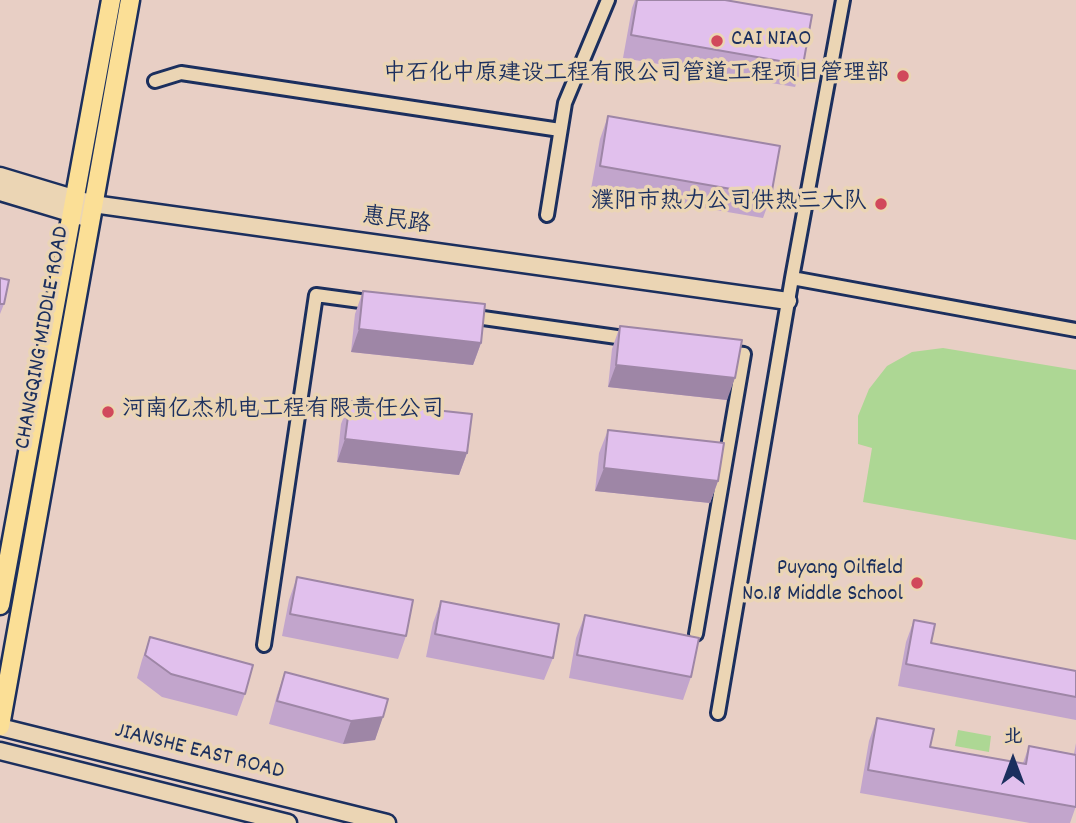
<!DOCTYPE html>
<html>
<head>
<meta charset="utf-8">
<style>
  body { margin:0 }
  #map { position:relative; width:1076px; height:823px; overflow:hidden; background:#e8cfc5; font-family:Dekko,"LXGW WenKai TC",sans-serif }
  canvas { display:block }
  .north { position:absolute; left:978px; top:725px; width:70px; height:70px; -webkit-text-stroke:5px #ebd5b4; paint-order:stroke; rotate:0deg; font-size:19px; font-weight:700; line-height:28px; text-align:center; color:#1b2f5e }
  .north::after { content:''; display:block; margin:auto; width:24px; height:32px; background:#1b2f5e; clip-path:polygon(50% 0,100% 100%,50% 72%,0 100%) }
</style>
</head>
<body>
<div id="map">
<canvas width="1076" height="823"></canvas>
<div class="north">北</div>
</div>
<script>
const g = document.querySelector('canvas').getContext('2d');
g.lineJoin = 'round';
function fillPath(path, color) { g.fillStyle = color; g.fill(path, 'evenodd'); }
function stroke(path, color, width, dash) { g.strokeStyle = color; g.lineWidth = width; g.lineCap = dash ? 'butt' : 'round'; g.setLineDash(dash || []); g.stroke(path); }
function drawText(font, color, halo, rows, align = 'center') {
  g.font = font + ' Dekko,"LXGW WenKai TC",sans-serif'; g.lineWidth = 7; g.setLineDash([]); g.textBaseline = 'middle'; g.strokeStyle = halo; g.fillStyle = color; for (const [text, x, y, turn = 0] of rows) {
    g.save(); g.translate(x, y); g.rotate((+turn || 0) * Math.PI / 180); g.textAlign = isNaN(turn) ? turn : align; if (halo) g.strokeText(text, 0, 0); g.fillText(text, 0, 0); g.restore();
  }
}
fillPath(new Path2D(`
  M943 348 1076 370V540L863 502 872 448 858 444V416L869 389 887 366 912 352Z
  M958 730 991 736 989 752 955 746Z`), '#add794');
const street = new Path2D(`
  M155 81 181 73 560 130
  M547 215 565 103 608 0
  M792 278 1076 330
  M469 316 631 339
  M696 634 744 354 726 352
  M264 645 316 295 375 303
  M718 713 792 278 843 0`);
const secondary = new Path2D(`
  M0 176 93 204 788 301
  M0 192 90 219
  M0 727 387 823
  M0 751 288 823`);
const primary = new Path2D(`
  M0 605 111 0
  M0 726 130 0`);
stroke(street, '#1b2f5e', 18);
stroke(secondary, '#1b2f5e', 21);
stroke(primary, '#1b2f5e', 23);
stroke(street, '#ebd5b4', 12);
stroke(secondary, '#ebd5b4', 16);
stroke(primary, '#fbdf96', 18);
fillPath(new Path2D(`
  M635 0H725L803 65 795 87 623 58 632 8Z
  M608 116 771 196 763 218 591 189 600 139Z
  M0 278 4 304 0 314Z
  M363 291 481 343 473 365 351 352 355 314Z
  M620 326 727 400 608 387 612 349Z
  M350 401 467 453 459 475 337 462 341 424Z
  M608 430 718 481 710 503 595 491 599 453Z
  M297 577 406 636 398 659 282 636 289 600Z
  M441 601 553 658 544 680 426 657 433 623Z
  M585 615 691 677 683 700 569 678 576 638Z
  M914 620 931 643 1076 671V720L898 686 906 642Z
  M150 637 245 694 237 716 162 697 137 678 142 660Z
  M285 672 388 699 375 740 343 744 269 724 277 695Z
  M877 718 930 747 1023 763 1029 746 1074 754 1076 743V806L1070 823H1030L860 793 869 741Z`), '#c2a5cc');
fillPath(new Path2D(`
  M359 329 481 343 473 365 351 352Z
  M616 365 735 378 727 400 608 387Z
  M345 439 467 453 459 475 337 462Z
  M604 468 718 481 710 503 595 491Z
  M383 717 375 740 343 744 351 721Z`), '#9e86a6');
const building = new Path2D(`
  M637 0H725L812 15 803 65 631 35Z
  M608 116 780 146 771 196 600 166Z
  M0 278 9 280 4 304H0Z
  M363 291 485 304 481 343 359 329Z
  M620 326 742 340 735 378 616 365Z
  M350 401 472 414 467 453 345 439Z
  M608 430 724 443 718 481 604 468Z
  M297 577 413 600 406 636 290 614Z
  M441 601 559 624 553 658 435 634Z
  M585 615 699 638 691 677 577 655Z
  M914 620 935 624 931 643 1076 671V697L906 664Z
  M150 637 253 665 245 694 171 674 145 655Z
  M285 672 388 699 383 717 351 721 277 701Z
  M877 718 934 729 930 747 1026 764 1029 746 1076 755V807L868 770Z`);
fillPath(building, '#e1c0ed');
stroke(building, '#9e86a6', 2);
for (const [x, y, r, color] of [
  [717,41,7,"#d1495b"],
  [903,76,7,"#d1495b"],
  [881,204,7,"#d1495b"],
  [108,412,7,"#d1495b"],
  [917,583,7,"#d1495b"]
]) { const dot = new Path2D(); dot.arc(x, y, r, 0, 2 * Math.PI); g.fillStyle = color; g.fill(dot); stroke(dot, '#ebd5b4', 2.5); }
drawText('23px', '#1b2f5e', '#ebd5b4', [
  ["CAI NIAO",731,41,"left"],
  ["中石化中原建设工程有限公司管道工程项目管理部",889,76],
  ["濮阳市热力公司供热三大队",867,204],
  ["河南亿杰机电工程有限责任公司",122,412,"left"],
  ["Puyang Oilfield",903,570],
  ["No.18 Middle School",903,596]
], 'right');
drawText('23px', '#1b2f5e', '#ebd5b4', [
  ["惠民路",396,223,8],
  ["CHANGQING MIDDLE ROAD",44,338,-80],
  ["JIANSHE EAST ROAD",199,753,14]
]);
</script>
</body>
</html>
